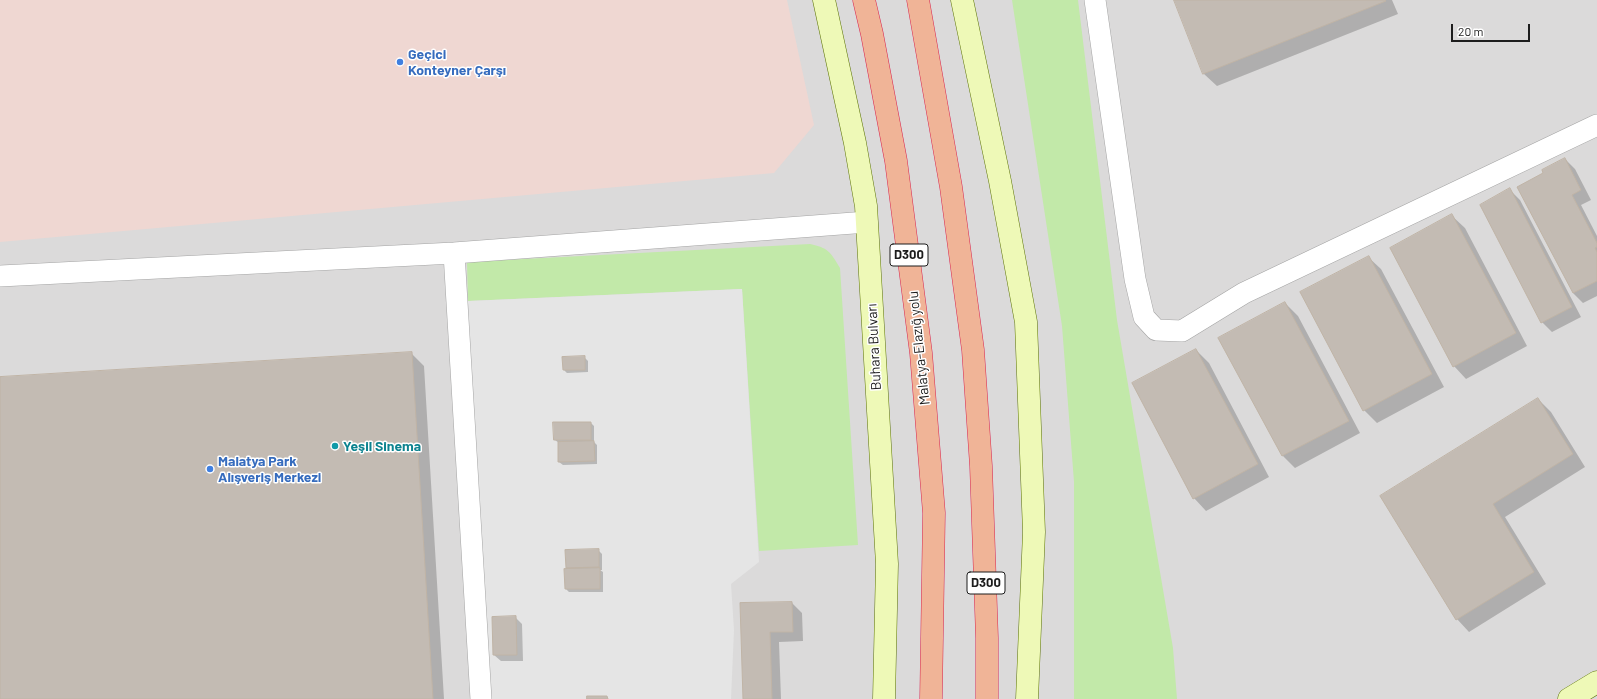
<!DOCTYPE html>
<html>
<head>
<meta charset="utf-8">
<style>
  body { margin:0 }
  #map { position:relative; width:1597px; height:699px; overflow:hidden; background:#eeece3; font-family:Barlow,sans-serif }
  canvas { display:block }
  .scale { position:absolute; left:1451px; top:24px; width:79px; height:18px; box-sizing:border-box; border:2px solid #1d1d1d; border-top:0; padding-left:5px; font-size:12px; line-height:14px; white-space:nowrap; color:#1d1d1d; -webkit-text-stroke:3px #fff; paint-order:stroke }
</style>
</head>
<body>
<div id="map">
<canvas width="1597" height="699"></canvas>
<div class="scale">20 m</div>
</div>
<script>
const g = document.querySelector('canvas').getContext('2d');
g.lineJoin = 'round';
function fillPath(path, color) { g.fillStyle = color; g.fill(path, 'evenodd'); }
function stroke(path, color, width, dash) { g.strokeStyle = color; g.lineWidth = width; g.lineCap = dash ? 'butt' : 'round'; g.setLineDash(dash || []); g.stroke(path); }
function drawText(font, color, halo, rows, align = 'center') {
  g.font = font + ' Barlow,sans-serif'; g.lineWidth = 3; g.setLineDash([]); g.textBaseline = 'middle'; g.strokeStyle = halo; g.fillStyle = color; for (const [text, x, y, turn = 0] of rows) {
    g.save(); g.translate(x, y); g.rotate((+turn || 0) * Math.PI / 180); g.textAlign = isNaN(turn) ? turn : align; if (halo) g.strokeText(text, 0, 0); g.fillText(text, 0, 0); g.restore();
  }
}
fillPath(new Path2D(`
  M0 0H1597V699H0Z`), '#dbdada');
fillPath(new Path2D(`
  M0 0H787L814 125 774 173 0 242Z`), '#efd7d2');
fillPath(new Path2D(`
  M1012 0H1078L1117 320 1173 648 1177 699H1074V482L1062 326Z
  M810 244C828 248 830 251 840 268L858 545 759 551 742 289 468 301 467 262Z`), '#c2e9a9');
fillPath(new Path2D(`
  M742 289 759 562 731 584 734 630 731 699H480L468 301Z`), '#e5e5e5');
fillPath(new Path2D(`
  M1175 0H1392L1398 14 1217 86 1204 74Z
  M1565 159 1575 169 1591 200 1581 205 1597 236V296L1583 303 1573 293 1545 174Z
  M1510 190 1520 200 1581 317 1552 332 1542 322 1481 205Z
  M1452 216 1465 228 1527 346 1466 379 1454 366Z
  M1368 257 1381 269 1444 387 1377 423 1364 410Z
  M1285 303 1298 316 1360 433 1295 468 1283 456 1220 338Z
  M1196 350 1209 363 1269 477 1206 511 1194 498Z
  M411 353 424 366 444 699H0V378Z
  M584 357 588 361V372L567 373 564 370Z
  M1538 399 1551 412 1585 467 1505 517 1546 584 1469 632 1457 619 1381 496Z
  M591 423 594 426V442L597 445V464L563 465 559 462V443L555 440Z
  M598 550 602 554V570H600L603 572V592H569L566 589V551Z
  M792 603 802 613 803 641 779 642 781 699H744L741 604Z
  M515 617 522 624 523 661H501L494 655Z`), '#0003');
const building = new Path2D(`
  M1174 0H1385L1386 1 1203 74Z
  M1565 158 1581 190 1572 195 1597 243V247L1595 248 1597 252V281L1573 293 1517 187 1543 173 1542 170Z
  M1510 188 1572 307 1541 323 1480 205Z
  M1452 214 1516 333 1453 367 1390 248Z
  M1369 256 1432 374 1363 411 1300 292Z
  M1285 302 1349 421 1282 456 1218 338Z
  M1196 349 1258 464 1193 499 1132 383Z
  M412 352 433 699H0V377Z
  M585 356V370H563L562 357Z
  M1538 398 1573 454 1493 504 1534 572 1456 620 1380 496Z
  M553 422H591V440H554Z
  M594 441 595 461 558 462V442Z
  M599 549V567L566 568 565 550Z
  M600 568V589H565L564 569Z
  M792 602 793 632H770L772 699H743L740 603Z
  M516 616 517 655H493L492 617Z
  M587 696H607L608 699H587Z`);
fillPath(building, '#c3bbb3');
stroke(building, '#c0b4a6', 1);
const minor = new Path2D(`
  M1095 0 1135 279 1144 317 1156 330 1182 331 1244 293 1597 125
  M454 253 481 699
  M0 276 454 253 867 222`);
const secondary = new Path2D(`
  M824 0 855 143 866 206 887 564 884 699
  M962 0 1000 181 1026 322 1034 532 1027 699
  M1569 699 1597 682`);
const trunk = new Path2D(`
  M864 0 872 34 896 161 921 353 934 513 931 699
  M918 0 951 187 973 350 981 466 987 638V699`);
stroke(minor, '#a4a4a4', 22);
stroke(secondary, '#5c7306', 23);
stroke(trunk, '#d8254f', 23);
stroke(minor, '#fff', 21);
stroke(secondary, '#eef9b7', 22);
stroke(trunk, '#f0b497', 22);
for (const [x, y, r, color] of [
  [400,62,4,"#3f7fe0"],
  [335,446,4,"#0f9aa8"],
  [210,469,4,"#3f7fe0"]
]) { const dot = new Path2D(); dot.arc(x, y, r, 0, 2 * Math.PI); g.fillStyle = color; g.fill(dot); stroke(dot, '#fff', 1.5); }
for (const [x, y, w] of [
  [909,255,38],
  [986,583,38]
]) { const box = new Path2D(); box.roundRect(x - w / 2, y - 11, w, 22, 3); g.fillStyle = '#fff'; g.fill(box); stroke(box, '#1d1d1d', 1); }
drawText('bold 13px', '#1d1d1d', null, [
  ["D300",909,255],
  ["D300",986,583]
]);
drawText('bold 14px', '#366cbe', '#fff', [
  ["Geçici",408,54],
  ["Konteyner Çarşı",408,70],
  ["Malatya Park",218,461],
  ["Alışveriş Merkezi",218,477]
], 'left');
drawText('14px', '#1d1d1d', '#fff', [
  ["Buhara Bulvarı",874,347,-93],
  ["Malatya-Elazığ yolu",919,348,-96]
]);
drawText('bold 14px', '#0d838f', '#fff', [
  ["Yeşil Sinema",343,446]
], 'left');
</script>
</body>
</html>
